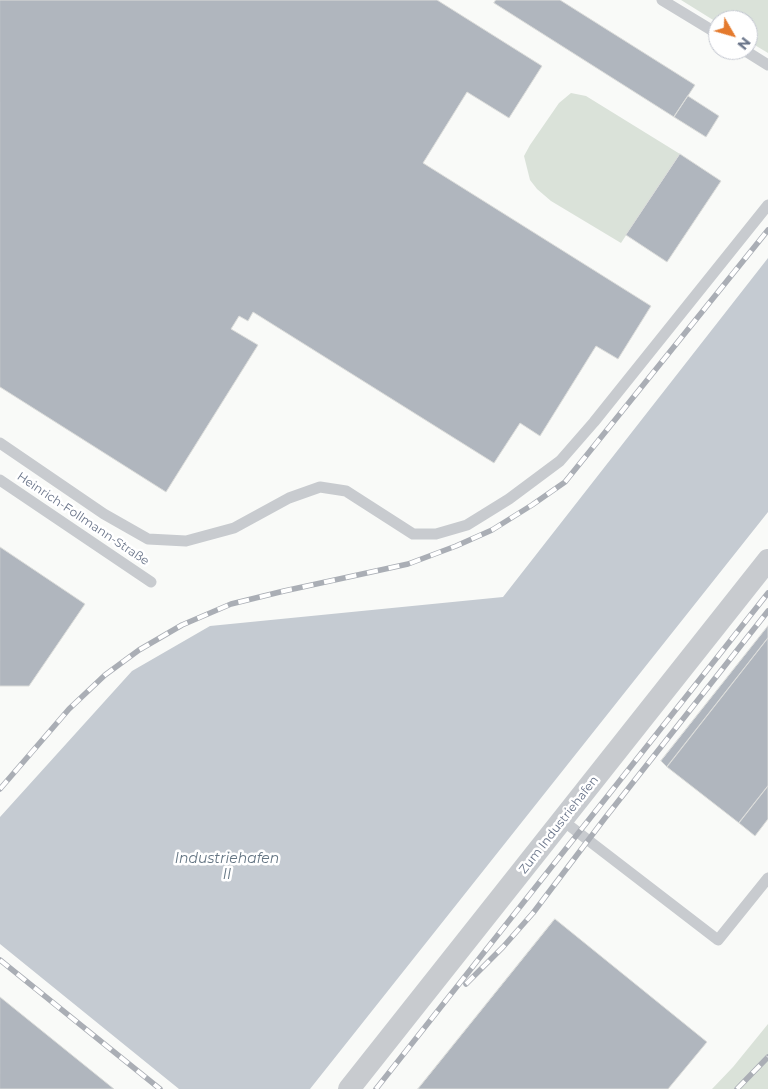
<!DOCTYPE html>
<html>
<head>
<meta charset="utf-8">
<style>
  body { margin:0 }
  #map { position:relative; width:768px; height:1089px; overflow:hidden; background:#f9faf8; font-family:Montserrat,sans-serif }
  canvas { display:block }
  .north { position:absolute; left:708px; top:10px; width:50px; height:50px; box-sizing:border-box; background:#fff; border:1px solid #c3c7d0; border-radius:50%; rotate:128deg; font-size:14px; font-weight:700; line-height:20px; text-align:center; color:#697489 }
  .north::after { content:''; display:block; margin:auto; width:18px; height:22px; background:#e47a2d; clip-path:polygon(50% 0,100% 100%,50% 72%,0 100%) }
</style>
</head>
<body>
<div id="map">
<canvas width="768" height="1089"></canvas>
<div class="north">N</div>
</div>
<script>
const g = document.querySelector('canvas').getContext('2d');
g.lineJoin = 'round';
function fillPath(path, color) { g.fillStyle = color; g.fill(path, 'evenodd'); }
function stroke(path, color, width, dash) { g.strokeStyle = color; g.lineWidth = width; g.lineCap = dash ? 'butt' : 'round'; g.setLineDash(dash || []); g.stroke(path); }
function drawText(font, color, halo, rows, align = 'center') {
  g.font = font + ' Montserrat,sans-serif'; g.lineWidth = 5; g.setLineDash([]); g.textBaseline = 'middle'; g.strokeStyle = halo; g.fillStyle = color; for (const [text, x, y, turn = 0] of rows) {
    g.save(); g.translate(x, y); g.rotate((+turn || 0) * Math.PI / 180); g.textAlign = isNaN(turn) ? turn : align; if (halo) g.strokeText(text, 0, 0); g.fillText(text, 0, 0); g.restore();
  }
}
fillPath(new Path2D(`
  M681 0H768V53L748 41V20H718V23Z
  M571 93 586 96 680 154 621 243 551 201 537 189 530 180 524 156 530 145 559 103Z
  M768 1024V1089H712L733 1067Z`), '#dae2d9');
fillPath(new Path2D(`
  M768 258V512L310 1089H179L0 944V817L132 671 210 626 503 597Z`), '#c5cbd2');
const building = new Path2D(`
  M0 0H437L542 66 509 118 467 92 423 163 651 306 618 359 596 346 540 436 520 423 494 463 253 312 248 321 239 316 231 329 258 345 166 492 0 387Z
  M496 0H560L695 85 674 117 494 3Z
  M688 96 719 116 706 137 674 117Z
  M680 154 721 181 667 262 626 235Z
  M0 547 85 604 29 686H0Z
  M768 626V638L667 767 661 761Z
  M768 638V786L739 823 667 767Z
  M768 786V819L755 836 739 823Z
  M555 919 707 1042 668 1089H418Z
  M0 997 114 1089H0Z`);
fillPath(building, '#b0b6be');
stroke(building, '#dbdcda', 1);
stroke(new Path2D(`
  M662 0 718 34
  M744 50 768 65
  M0 443 104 514 148 539 186 541 234 528 289 498 320 487 346 491 413 534H436L467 525 509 499 560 461 594 422 768 205
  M0 480 151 582
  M562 820 718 940 768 878`), '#c8cbcf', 11);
stroke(new Path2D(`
  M349 1089 768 560`), '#c8cbcf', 22);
const rail = new Path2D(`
  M0 789 69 709 105 675 139 650 182 625 231 604 284 591 408 564 456 546 492 530 532 505 565 482 768 230
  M0 960 160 1089
  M466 984 503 947 533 913 605 818 768 611
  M376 1089 768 593
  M737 1089 768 1057`);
stroke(rail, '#aaaeb5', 5.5);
stroke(rail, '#fff', 4, [11]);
drawText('12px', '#697489', '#fff', [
  ["Heinrich-Follmann-Straße",83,519,34],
  ["Zum Industriehafen",559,825,-52]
]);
drawText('italic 14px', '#647583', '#fff', [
  ["Industriehafen",227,859],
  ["II",227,875]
]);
</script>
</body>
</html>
